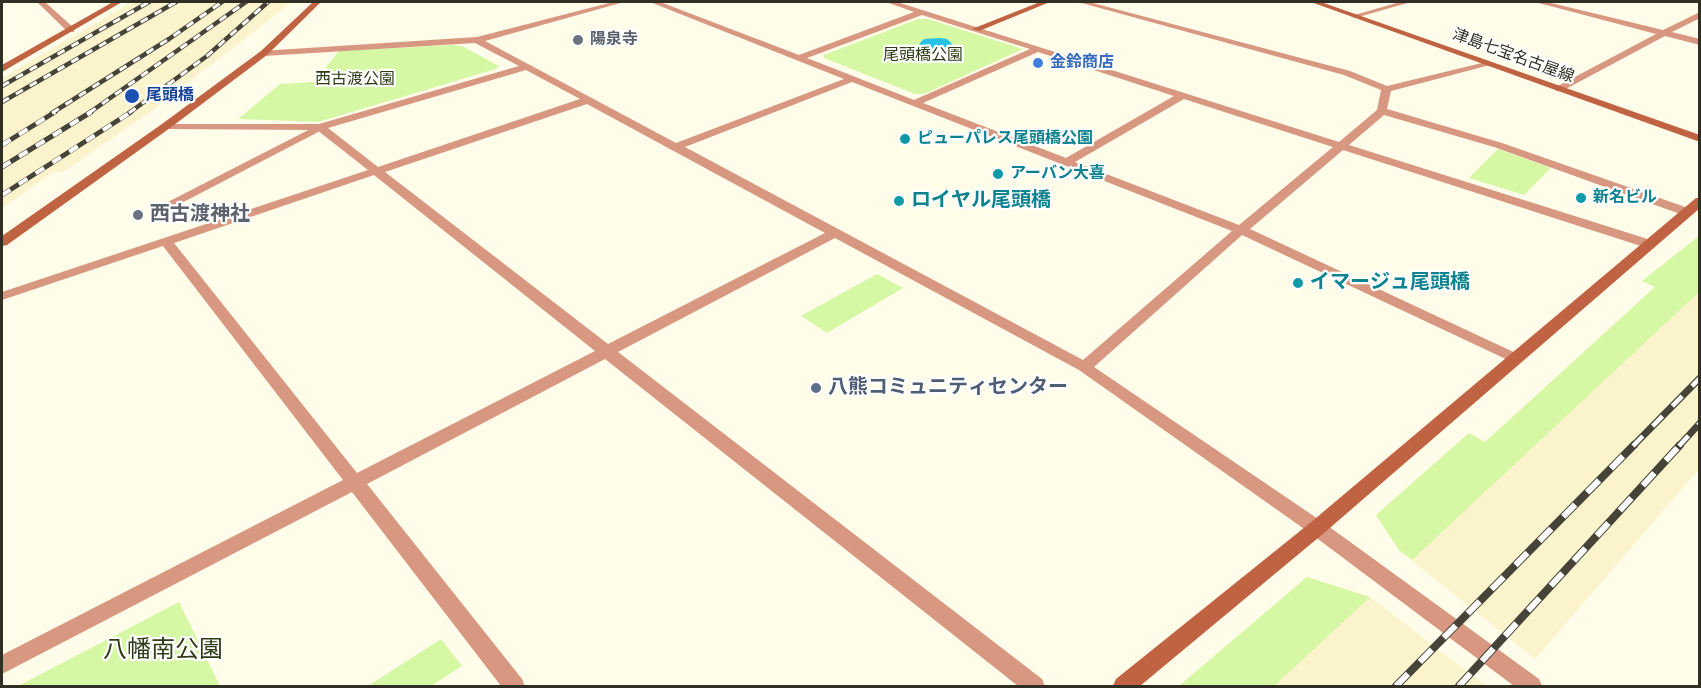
<!DOCTYPE html>
<html>
<head>
<meta charset="utf-8">
<style>
  body { margin:0 }
  #map { position:relative; width:1701px; height:688px; overflow:hidden; background:#fffce9; font-family:"Archivo Narrow",sans-serif }
  canvas { display:block }
  .frame { position:absolute; inset:0; border:3px solid #312f23; pointer-events:none }
</style>
</head>
<body>
<div id="map">
<canvas width="1701" height="688"></canvas>
<div class="frame"></div>
</div>
<script>
const g = document.querySelector('canvas').getContext('2d');
g.lineJoin = 'round';
function fillPath(path, color) { g.fillStyle = color; g.fill(path, 'evenodd'); }
function stroke(path, color, width, dash) { g.strokeStyle = color; g.lineWidth = width; g.lineCap = dash ? 'butt' : 'round'; g.setLineDash(dash || []); g.stroke(path); }
function drawText(font, color, halo, rows, align = 'center') {
  g.font = font + ' "Archivo Narrow","Noto Sans JP",sans-serif'; g.lineWidth = 4.5; g.setLineDash([]); g.textBaseline = 'middle'; g.strokeStyle = halo; g.fillStyle = color; for (const [text, x, y, turn = 0] of rows) {
    g.save(); g.translate(x, y); g.rotate((+turn || 0) * Math.PI / 180); g.textAlign = isNaN(turn) ? turn : align; if (halo) g.strokeText(text, 0, 0); g.fillText(text, 0, 0); g.restore();
  }
}
fillPath(new Path2D(`
  M132 2H292L150 112 66 170 52 173 2 208V78Z
  M1699 236V469L1535 659 1399 550 1376 515 1469 433 1485 442 1655 287 1642 281Z
  M1307 577 1370 597 1486 686H1179Z`), '#faf3cc');
fillPath(new Path2D(`
  M918 19H928L1023 49 924 94H915L824 58V55Z
  M452 45 462 46 499 66 496 69 318 122 238 119 280 84 314 82 339 51Z
  M1498 149 1551 168 1524 195 1469 178Z
  M1699 236V292L1412 560 1399 550 1376 515 1469 433 1485 442 1655 287 1642 281Z
  M877 274 903 288 827 333 801 316Z
  M1307 577 1370 597 1274 686H1179Z
  M179 602 220 686H18Z
  M441 639 462 666 431 686H368Z`), '#d6f7a4');
fillPath(new Path2D(`
  M940 38 947 39 953 45 936 50 919 44 924 39Z`), '#29c0e5');
fillPath(new Path2D(`
  M320 124 325 127 324 129 170 209 166 210 160 206Z`), '#d79780');
fillPath(new Path2D(`
  M37 2H45L74 28V32H68Z
  M613 2H624L485 41 676 143 844 79 650 2H660L799 55 914 12 886 2H897L1339 142 1377 110 1381 90 1344 75 1078 2H1089L1350 71 1387 86 1490 61V65L1391 91 1387 109 1502 143 1691 209V215H1683L1494 147 1384 115 1349 145 1654 241 1655 244 1654 247H1644L1343 150 1250 229 1520 355 1523 358 1520 361H1510L1242 235 1094 367 1324 523 1539 679 1542 686H1514L1310 533 1079 370 835 238 618 352 1042 679 1045 686H1018L605 359 367 484 522 679 525 686H501L352 492 2 674V655L343 480 163 246 2 300V292L368 170 317 130 166 129 162 128V124H319L519 66 475 43 264 56 259 53 261 51 477 37ZM922 15 1030 49 914 100 807 58ZM1038 52 1174 96 1066 158 923 103ZM526 70 580 99 378 167 328 128ZM852 82 1232 231 1083 360 685 147ZM1184 99 1333 147 1239 225 1075 162ZM587 104 825 233 608 344 385 172ZM374 175 595 351 357 473 174 243Z
  M1400 2H1411L1355 18 1351 16Z
  M1535 2H1547L1663 30 1700 12V18L1672 32 1700 39V45L1665 36 1562 91H1556V87L1656 34Z`), '#d79780');
fillPath(new Path2D(`
  M113 2H122L2 72V65Z
  M313 2H321L267 55 170 128 7 245 2 246V236L162 124 261 51Z
  M1040 2H1050L979 31 972 29Z
  M1311 2H1321L1700 135V142Z
  M1696 198H1700V208L1324 533 1140 686H1113L1116 679 1310 523Z`), '#c06342');
const railFar3 = new Path2D(`
  M2 86 149 2
  M2 102 176 2
  M52 113 169 39 222 2
  M89 113 246 2
  M129 113 207 56 268 2`);
const railFar2 = new Path2D(`
  M2 145 55 112
  M2 167 91 112
  M2 195 131 112`);
const railFar1 = new Path2D(`
  M1633 446 1700 378
  M1679 446 1700 423`);
const rail = new Path2D(`
  M1396 686 1634 445
  M1459 686 1680 445`);
stroke(railFar3, '#464438', 4.5);
stroke(railFar2, '#464438', 5);
stroke(railFar1, '#464438', 7);
stroke(rail, '#464438', 8);
stroke(railFar3, '#fff', 3, [8]);
stroke(railFar2, '#fff', 4, [10]);
stroke(railFar1, '#fff', 4.5, [14]);
stroke(rail, '#fff', 6, [17]);
for (const [x, y, r, color] of [
  [578,40,6,"#6b7280"],
  [1038,63,6,"#3f7fe0"],
  [132,96,8,"#1a4fb4"],
  [905,139,6,"#0f9aa8"],
  [998,174,6,"#0f9aa8"],
  [1581,198,6,"#0f9aa8"],
  [899,201,6,"#0f9aa8"],
  [138,215,6,"#6b7280"],
  [1298,283,6,"#0f9aa8"],
  [816,388,6,"#5c6f8a"]
]) { const dot = new Path2D(); dot.arc(x, y, r, 0, 2 * Math.PI); g.fillStyle = color; g.fill(dot); stroke(dot, '#fff', 2); }
drawText('bold 16px', '#5b616d', '#fff', [
  ["陽泉寺",590,40]
], 'left');
drawText('16px', '#2f3c16', '#fff', [
  ["尾頭橋公園",923,56],
  ["西古渡公園",355,80]
]);
drawText('16px', '#312f23', '#fff', [
  ["津島七宝名古屋線",1513,56,20]
]);
drawText('bold 16px', '#366cbe', '#fff', [
  ["金鈴商店",1050,63]
], 'left');
drawText('bold 16px', '#164399', '#fff', [
  ["尾頭橋",146,96]
], 'left');
drawText('bold 16px', '#0d838f', '#fff', [
  ["ピューパレス尾頭橋公園",917,139],
  ["アーバン大喜",1010,174],
  ["新名ビル",1593,198]
], 'left');
drawText('bold 20px', '#0d838f', '#fff', [
  ["ロイヤル尾頭橋",911,201],
  ["イマージュ尾頭橋",1310,283]
], 'left');
drawText('bold 20px', '#5b616d', '#fff', [
  ["西古渡神社",150,215]
], 'left');
drawText('bold 20px', '#4e5e75', '#fff', [
  ["八熊コミュニティセンター",828,388]
], 'left');
drawText('24px', '#2f3c16', '#fff', [
  ["八幡南公園",163,651]
]);
</script>
</body>
</html>
